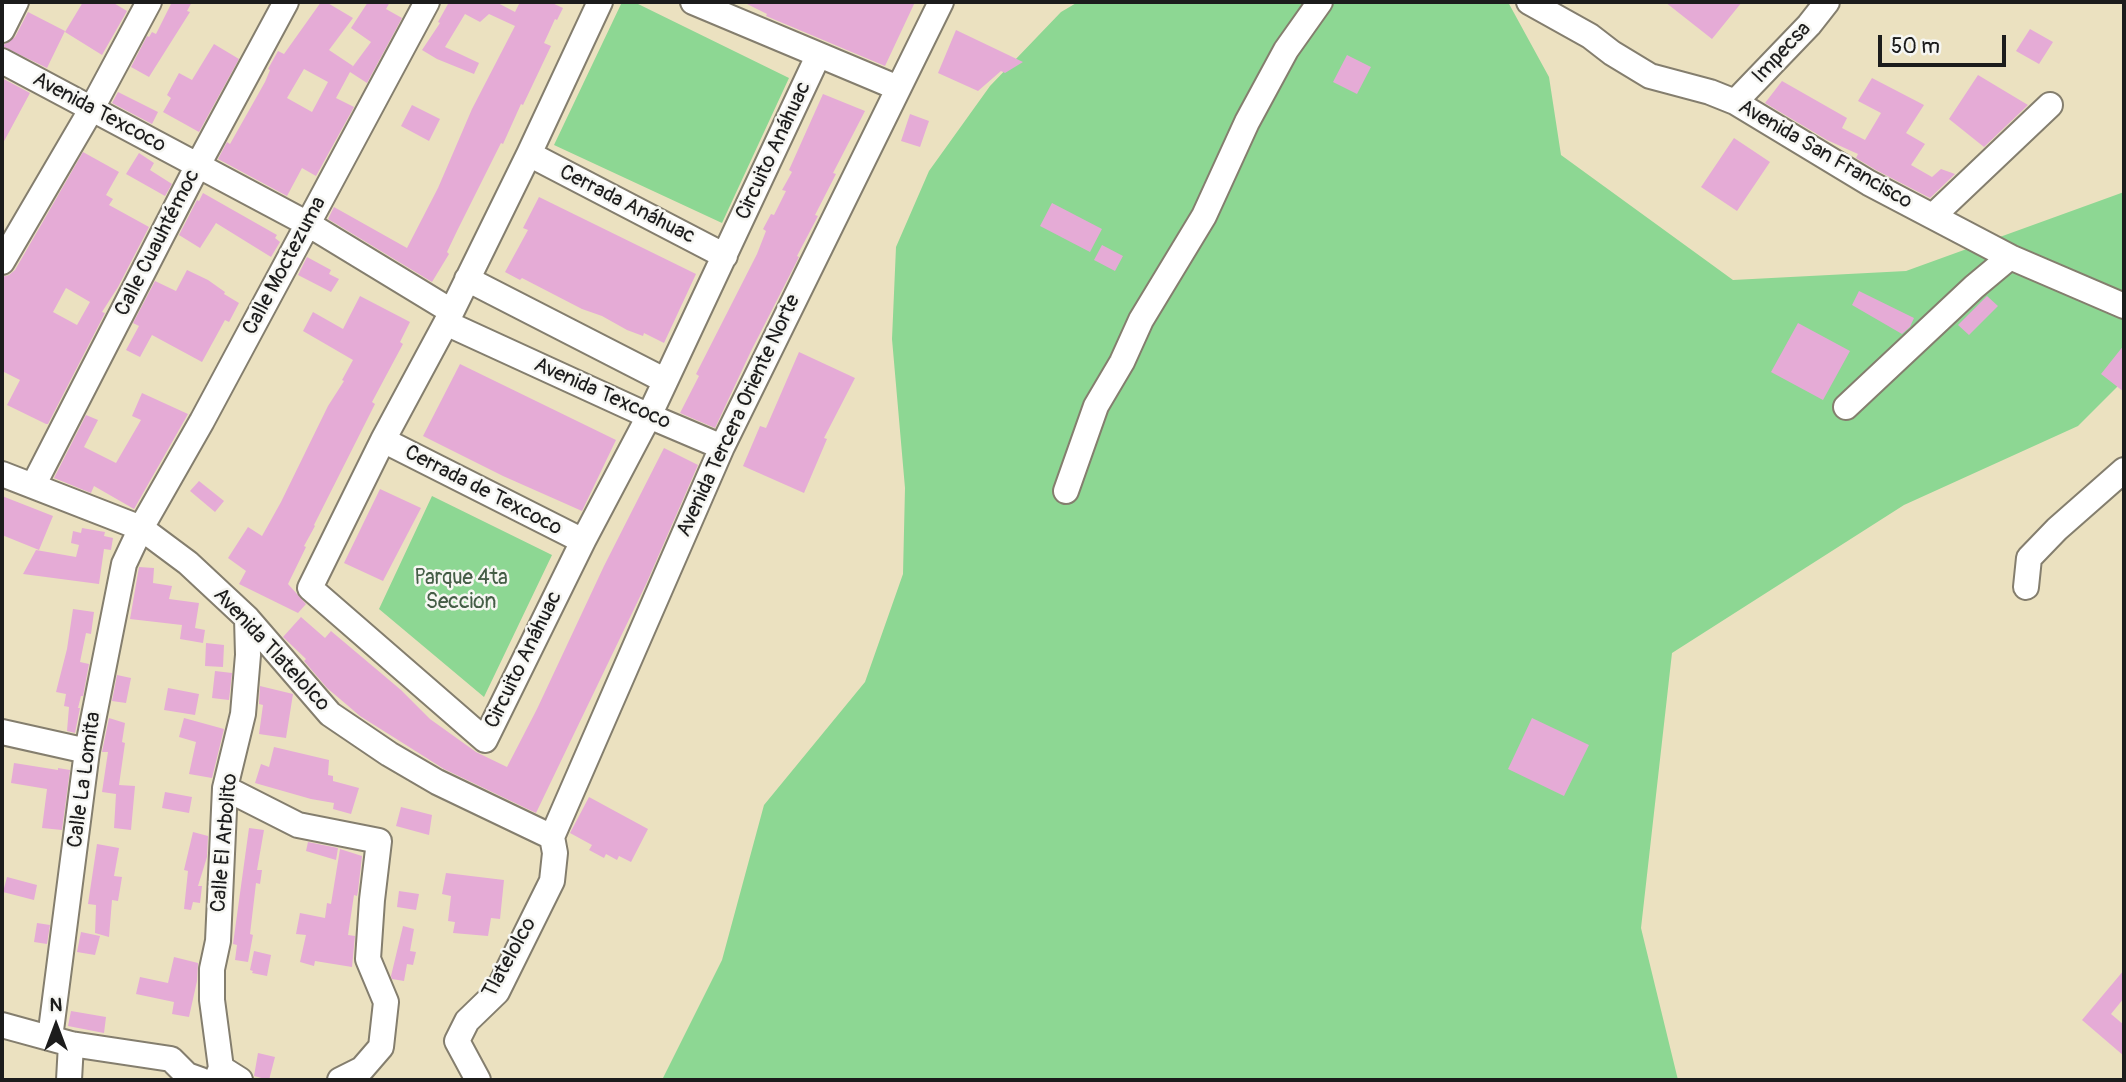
<!DOCTYPE html>
<html>
<head>
<meta charset="utf-8">
<style>
  body { margin:0 }
  #map { position:relative; width:2126px; height:1082px; overflow:hidden; background:#ebe1c0; font-family:Pangolin,sans-serif }
  canvas { display:block }
  .frame { position:absolute; inset:0; border:4px solid #1c1c1c; pointer-events:none }
  .north { position:absolute; left:21px; top:991px; width:70px; height:70px; -webkit-text-stroke:5px #f6f6f2; paint-order:stroke; rotate:0deg; font-size:19px; font-weight:700; line-height:28px; text-align:center; color:#1c1c1c }
  .north::after { content:''; display:block; margin:auto; width:24px; height:32px; background:#1c1c1c; clip-path:polygon(50% 0,100% 100%,50% 72%,0 100%) }
  .scale { position:absolute; left:1878px; top:35px; width:128px; height:32px; box-sizing:border-box; border:4px solid #1c1c1c; border-top:0; padding-left:9px; font-size:21px; line-height:24px; white-space:nowrap; color:#1c1c1c; -webkit-text-stroke:5px #f6f6f2; paint-order:stroke }
</style>
</head>
<body>
<div id="map">
<canvas width="2126" height="1082"></canvas>
<div class="frame"></div>
<div class="north">N</div>
<div class="scale">50 m</div>
</div>
<script>
const g = document.querySelector('canvas').getContext('2d');
g.lineJoin = 'round';
function fillPath(path, color) { g.fillStyle = color; g.fill(path, 'evenodd'); }
function stroke(path, color, width, dash) { g.strokeStyle = color; g.lineWidth = width; g.lineCap = dash ? 'butt' : 'round'; g.setLineDash(dash || []); g.stroke(path); }
function drawText(font, color, halo, rows, align = 'center') {
  g.font = font + ' Pangolin,sans-serif'; g.lineWidth = 5; g.setLineDash([]); g.textBaseline = 'middle'; g.strokeStyle = halo; g.fillStyle = color; for (const [text, x, y, turn = 0] of rows) {
    g.save(); g.translate(x, y); g.rotate((+turn || 0) * Math.PI / 180); g.textAlign = isNaN(turn) ? turn : align; if (halo) g.strokeText(text, 0, 0); g.fillText(text, 0, 0); g.restore();
  }
}
fillPath(new Path2D(`
  M622 2H634L789 78 722 223 554 145Z
  M1078 2H1508L1549 77 1561 155 1733 280 1906 271 2124 192V380L2078 426 1904 505 1672 653 1641 928 1678 1080H662L722 960 764 805 865 682 903 574 905 488 892 339 896 247 929 171 990 86 1061 12Z
  M432 496 552 555 484 697 379 609Z`), '#8dd793');
fillPath(new Path2D(`
  M83 2H112L127 11 102 55 65 32Z
  M172 2H192L187 11 190 12 149 77 131 67 147 36 149 37 152 32 156 34Z
  M321 2H326L353 18 329 50 353 66 351 69 371 42 351 28 368 2H390L386 9 402 18 367 83 350 72 336 98 354 107 316 176 302 168 287 196 218 159 227 142 230 144 265 82 270 70 268 69 278 51 284 54ZM304 69 328 82 312 112 287 98Z
  M443 2H496L515 12 520 2H550L563 8 557 20 555 19 544 43 551 46 523 105 521 104 503 144 501 143 457 231 447 252 449 254 432 282 328 219 334 207 407 248 438 188 472 109 515 26 489 14 480 22 465 14 445 47 479 63 474 74 437 59 422 50 440 23 438 22 448 4Z
  M743 2H915L885 66 766 16 767 14Z
  M1665 2H1742L1712 39Z
  M28 12 65 31 47 68 2 46 15 37Z
  M2030 29 2053 42 2039 64 2016 51Z
  M956 30 1023 62 1005 73 1001 71 978 91 938 73Z
  M214 44 239 59 199 132 163 112 171 98 167 95 179 73 192 80Z
  M1347 55 1371 67 1357 94 1333 82Z
  M1978 75 2028 105 1984 147 1949 119Z
  M2 78 30 93 2 145Z
  M1872 78 1924 105 1906 133 1925 144 1911 165 1932 177 1941 169 1955 174 1930 198 1876 170 1856 158 1858 154 1827 140 1765 103 1782 81 1847 118 1842 128 1865 140 1881 113 1858 101Z
  M118 92 158 112 152 124 112 103Z
  M823 94 865 111 833 173 836 174 815 215 818 216 797 256 799 257 751 351 715 428 680 413 699 376 696 374 757 254 766 231 763 229 771 214 774 215 786 191 782 190 792 172 789 170Z
  M412 105 440 119 429 141 401 126Z
  M910 114 929 121 920 147 901 141Z
  M1734 138 1770 162 1737 211 1701 187Z
  M83 152 119 172 106 195 113 199 109 205 149 227 118 287 102 312 105 313 48 424H46L7 405 20 380 2 371V277L9 275 15 270ZM66 288 90 302 77 325 53 312Z
  M139 153 154 163 150 170 172 184 165 196 126 174Z
  M203 193 277 235 275 238 280 242 271 257 216 223 200 248 179 235 197 200 199 201Z
  M539 197 696 274 664 343 644 333 643 336 627 330 602 316 582 309 522 278 520 280 505 272 528 230 523 228Z
  M1052 203 1102 229 1090 252 1040 226Z
  M1102 245 1123 256 1115 271 1094 260Z
  M307 257 331 270 329 274 339 279 331 292 298 275Z
  M187 270 208 280 225 292 224 294 239 303 229 322 225 320 202 362 152 335 140 357 126 350 139 326 133 323 155 281 176 291Z
  M1859 291 1914 318 1910 327 1902 334 1852 305Z
  M360 296 410 322 400 342 403 344 372 402 375 404 314 525 315 526 304 546 306 547 288 584 306 604 298 613 239 584 246 571 228 558 248 527 262 536 281 502 328 406 344 381 342 380 353 360 303 331 313 312 343 329Z
  M1987 296 1998 306 1969 335 1958 325Z
  M1798 323 1850 351 1823 400 1771 372Z
  M2124 345V392L2101 374Z
  M799 352 855 378 824 438 827 439 804 493 743 466 760 426 766 428Z
  M460 364 616 440 582 511 503 476 423 436Z
  M142 393 188 414 134 509 94 486 91 493 54 478 86 415 98 420 84 447 116 463 141 420 132 416Z
  M664 448 698 465 647 582 536 813 444 769 360 716 327 688 304 661 306 659 283 637 301 617 325 638 331 631 401 690 430 719 476 752 507 767 537 709 604 566Z
  M199 481 224 501 215 512 190 491Z
  M380 489 421 508 383 581 344 563Z
  M2 496 53 516 39 550 2 535Z
  M82 528 105 532 104 536 113 538 111 550 104 549 99 584 23 574 36 550 76 557 79 545 71 543 73 531 81 533Z
  M139 567 154 568 153 583 172 586 169 599 199 603 195 628 205 630 203 643 180 639 182 625 130 619Z
  M73 609 94 612 91 634 86 633 80 662 89 664 83 696H81L78 708H80L75 733 67 731 69 707 64 706 66 694 56 692 67 649Z
  M206 643 224 645 223 667 205 666Z
  M215 671 232 673 229 700 212 698Z
  M117 675 131 678 126 703 112 701Z
  M260 686 293 694 286 738 259 734 263 705 259 704Z
  M168 688 199 694 195 715 164 710Z
  M109 718 125 723 122 742 125 743 119 785 135 786 131 830 114 828 116 794 102 792 108 752H102Z
  M184 718 224 729 212 778 189 774 196 742 179 737Z
  M1532 718 1589 745 1564 796 1508 769Z
  M274 747 329 760 328 775 333 776V781L359 788 351 814 333 809 334 803 311 799 255 783 261 764 269 767Z
  M14 763 58 770V768L70 770 62 830 42 828 47 789 11 783Z
  M165 792 192 797 189 813 162 808Z
  M589 797 648 829 631 862 619 856 617 860 606 854 604 858 589 850 592 845 570 833Z
  M401 807 432 815 429 835 396 826Z
  M249 828 264 830 257 870H262L260 884 256 883 250 934 253 935 248 962 235 960 237 945 233 944Z
  M193 832 208 836 207 857 198 886H202L200 903 193 902 191 910 184 909 188 871 184 870Z
  M308 842 338 848 336 860 306 851Z
  M97 844 119 848 114 876 122 877 118 901 112 900 109 937 95 933 96 905 88 904Z
  M340 849 362 856 358 891 357 896 354 895 348 935 355 936 352 967 315 961 314 966 300 962 306 935 296 934 300 913 325 918 327 903 331 904Z
  M446 873 504 880 500 919 491 918 488 936 453 933 455 922 448 921 451 896 442 894Z
  M7 877 37 885 34 900 3 892Z
  M399 891 419 894 416 910 397 907Z
  M37 923 50 925 47 944 34 942Z
  M403 926 414 929 410 951 416 952 413 965 407 964 404 981 392 979 391 976Z
  M81 932 100 936 95 955 77 952Z
  M254 951 271 955 267 976 252 973 253 971 250 970Z
  M174 957 198 963 197 981 189 1017 172 1014 174 1002 136 994 140 977 168 983Z
  M2124 970V998L2111 1014 2124 1025V1056L2082 1020Z
  M71 1011 106 1017 104 1033 68 1026Z
  M258 1053 275 1057 269 1080 254 1076Z`), '#e5abd6');
const minor = new Path2D(`
  M600 2 529 154 446 323 383 440 310 588 485 740 583 541 649 416 818 56
  M693 2 898 88
  M1529 2 1590 36 1612 53 1650 76 1710 92 1735 102 1869 183 2010 257 2124 306
  M2 30 16 2
  M2 61 308 224 451 311
  M1735 102 1809 25 1827 2
  M529 154 725 256
  M1933 216 2050 105
  M2 262 91 110 149 2
  M467 279 664 380
  M446 323 649 416 722 447
  M1846 407 1974 287 2010 257
  M383 440 583 541
  M2 474 141 528 188 563 247 618 330 714 389 754 437 782 552 837
  M33 486 198 165 286 2
  M1066 491 1096 406 1122 362 1141 320 1204 216 1247 122 1286 50 1320 2
  M2026 587 2029 558 2057 529 2124 470
  M2 732 87 751
  M225 788 298 825 379 841 372 900 368 959 386 1002 381 1047 362 1069 340 1080
  M552 837 722 447 941 2
  M2 1025 71 1044 171 1059 187 1075 201 1080
  M50 1038 87 751 124 564 141 528 202 421 427 2
  M221 1068 212 1000V969L218 941 225 788 243 714 248 655 247 618
  M69 1080 71 1044
  M216 1080 221 1068 240 1080
  M478 1080 457 1041 467 1021 497 992 552 881 555 853 552 837`);
stroke(minor, '#847e6e', 28);
stroke(minor, '#fff', 24);
drawText('21px', '#1c1c1c', '#f6f6f2', [
  ["Impecsa",1782,53,-47],
  ["Avenida Texcoco",99,113,28],
  ["Circuito Anáhuac",774,151,-65],
  ["Avenida San Francisco",1825,155,30],
  ["Cerrada Anáhuac",627,205,27],
  ["Calle Cuauhtémoc",158,243,-63],
  ["Calle Moctezuma",285,266,-62],
  ["Avenida Texcoco",602,394,24],
  ["Avenida Tercera Oriente Norte",739,416,-65],
  ["Cerrada de Texcoco",483,491,27],
  ["Avenida Tlatelolco",271,650,47],
  ["Circuito Anáhuac",524,660,-64],
  ["Calle La Lomita",85,780,-82],
  ["Calle El Arbolito",225,843,-85],
  ["Tlatelolco",510,958,-61]
]);
drawText('21px', '#445d46', '#f6f6f2', [
  ["Parque 4ta",461,579],
  ["Seccion",461,603]
]);
</script>
</body>
</html>
